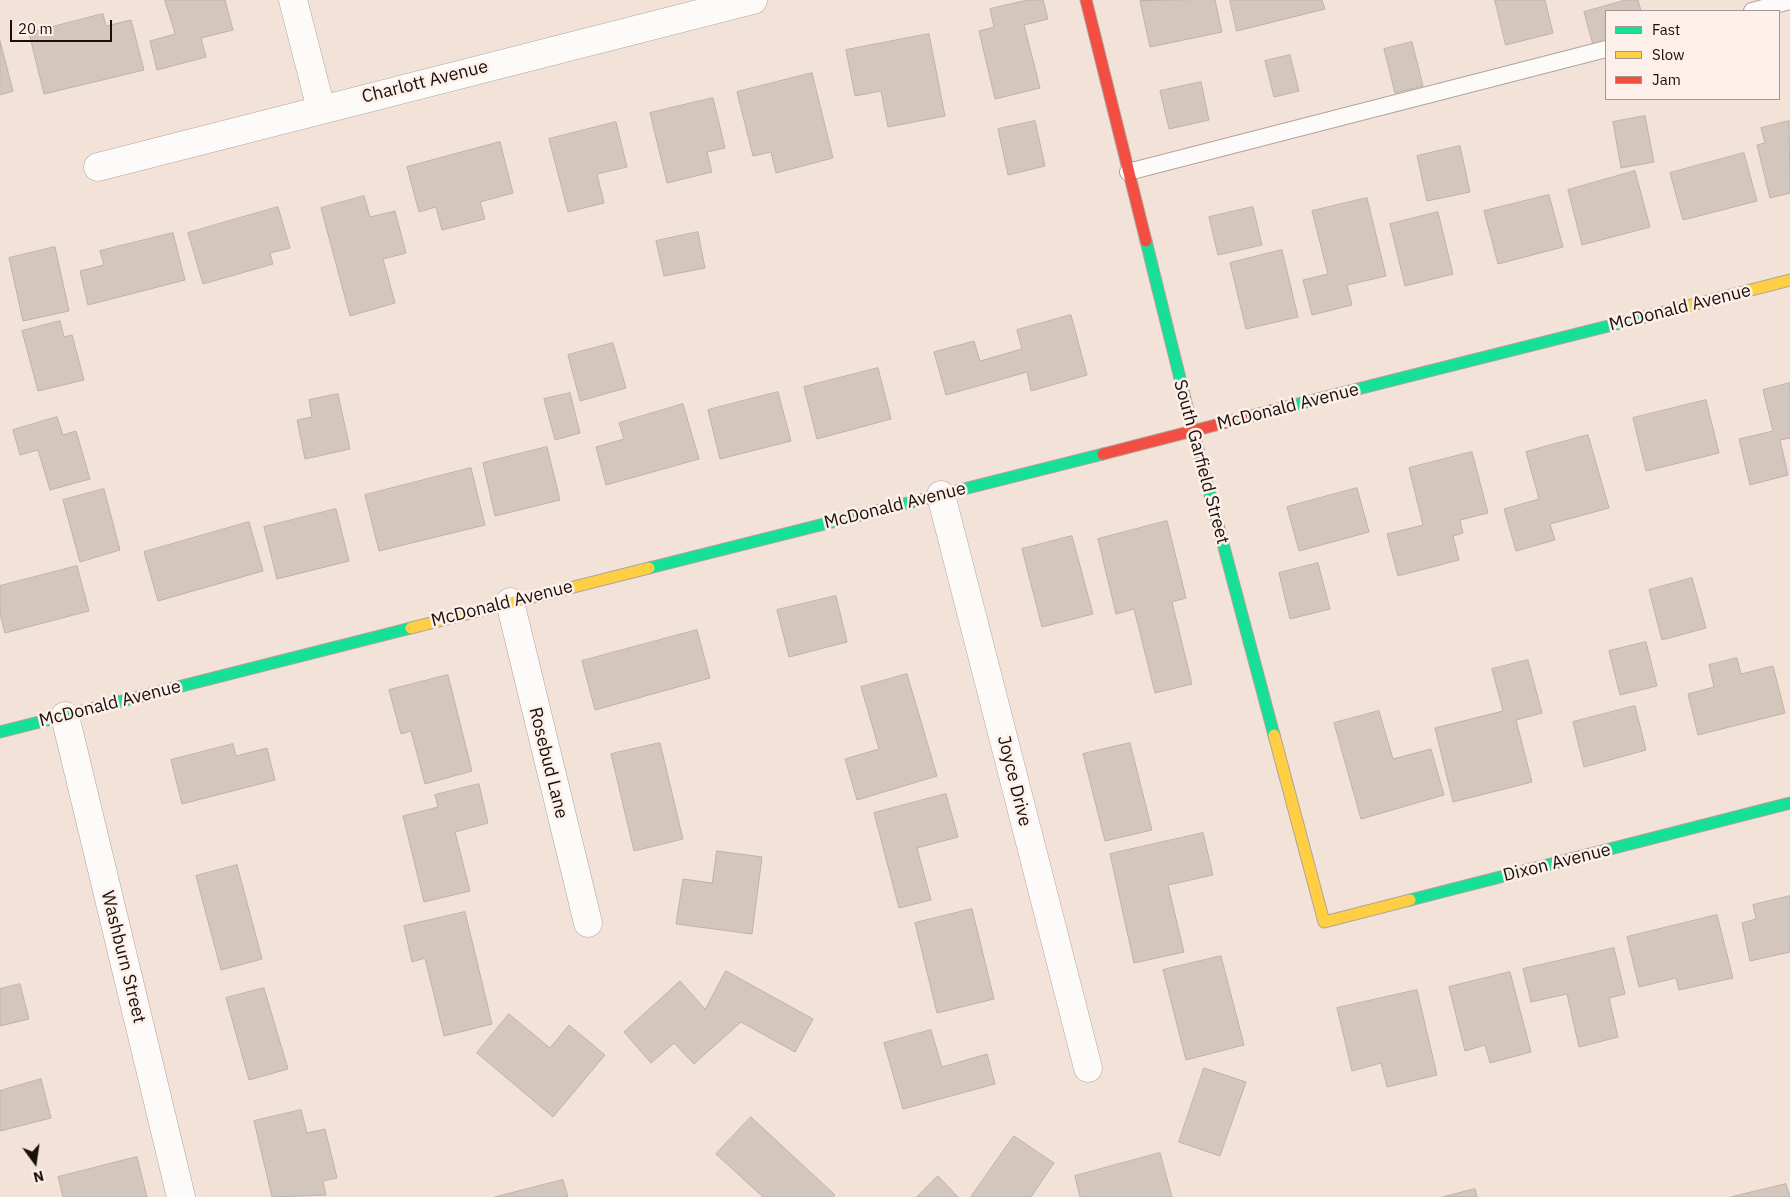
<!DOCTYPE html>
<html>
<head>
<meta charset="utf-8">
<style>
  body { margin:0 }
  #map { position:relative; width:1790px; height:1197px; overflow:hidden; background:#f3e2d8; font-family:"IBM Plex Sans",sans-serif }
  canvas { display:block }
  .legend { position:absolute; left:1605px; top:10px; width:175px; height:90px; box-sizing:border-box; background:#fdefe9; border:1px solid #a29690; margin:0; padding:6px 9px; list-style:none; font-size:15px; color:#1a100a }
  .legend li { display:flex; align-items:center; gap:10px; height:25px }
  .legend b { width:25px; border:1px solid #a29690 }
  .north { position:absolute; left:10px; top:1137px; width:50px; height:50px; -webkit-text-stroke:4px #fdefe9; paint-order:stroke; rotate:166deg; font-size:14px; font-weight:700; line-height:20px; text-align:center; color:#1a100a }
  .north::after { content:''; display:block; margin:auto; width:18px; height:22px; background:#1a100a; clip-path:polygon(50% 0,100% 100%,50% 72%,0 100%) }
  .scale { position:absolute; left:10px; top:20px; width:102px; height:22px; box-sizing:border-box; border:2px solid #1a100a; border-top:0; padding-left:6px; font-size:15px; line-height:18px; white-space:nowrap; color:#1a100a; -webkit-text-stroke:4px #fdefe9; paint-order:stroke }
</style>
</head>
<body>
<div id="map">
<canvas width="1790" height="1197"></canvas>
<ul class="legend">
<li><b style="height:6px;background:#16e098"></b>Fast</li>
<li><b style="height:6px;background:#ffcf43"></b>Slow</li>
<li><b style="height:6px;background:#f24e42"></b>Jam</li>
</ul>
<div class="north">N</div>
<div class="scale">20 m</div>
</div>
<script>
const g = document.querySelector('canvas').getContext('2d');
g.lineJoin = 'round';
function fillPath(path, color) { g.fillStyle = color; g.fill(path, 'evenodd'); }
function stroke(path, color, width, dash) { g.strokeStyle = color; g.lineWidth = width; g.lineCap = dash ? 'butt' : 'round'; g.setLineDash(dash || []); g.stroke(path); }
function drawText(font, color, halo, rows, align = 'center') {
  g.font = font + ' "IBM Plex Sans",sans-serif'; g.lineWidth = 5; g.setLineDash([]); g.textBaseline = 'middle'; g.strokeStyle = halo; g.fillStyle = color; for (const [text, x, y, turn = 0] of rows) {
    g.save(); g.translate(x, y); g.rotate((+turn || 0) * Math.PI / 180); g.textAlign = isNaN(turn) ? turn : align; if (halo) g.strokeText(text, 0, 0); g.fillText(text, 0, 0); g.restore();
  }
}
const building = new Path2D(`
  M165 0H225L233 30 201 38 206 57 157 70 150 41 175 34Z
  M1028 0H1043L1048 19 1024 25 1040 88 995 99 979 31 994 27 990 9Z
  M1215 0 1222 32 1150 47 1140 1Z
  M1230 0H1322L1325 9 1237 31Z
  M1495 0H1545L1553 33 1506 45Z
  M1626 0H1638L1641 11H1606V41L1593 45 1584 12Z
  M103 14 106 26 131 20 144 70 44 94 29 33Z
  M929 34 945 116 888 127 881 91 855 96 846 50Z
  M0 41 13 91 0 95Z
  M1412 42 1423 86 1395 93 1384 49Z
  M1290 55 1299 91 1274 97 1265 61Z
  M812 73 833 158 776 173 771 152 753 156 737 92Z
  M1201 82 1209 120 1169 129 1160 91Z
  M713 98 725 148 707 152 712 172 667 183 650 113Z
  M1645 116 1654 162 1621 168 1613 122Z
  M1035 121 1045 166 1008 175 998 129Z
  M1789 121 1790 193 1770 198 1757 145 1765 143 1761 128Z
  M616 122 627 167 597 174 604 203 568 212 549 139Z
  M500 142 513 193 480 202 485 219 442 230 436 207 419 212 407 167Z
  M1460 146 1470 192 1427 201 1417 156Z
  M1744 153 1757 201 1683 220 1670 173Z
  M1635 171 1650 227 1582 245 1568 190Z
  M1549 195 1563 247 1498 264 1484 211Z
  M364 196 370 217 395 211 406 253 383 259 395 303 350 316 321 208Z
  M1367 198 1386 276 1347 285 1352 305 1312 315 1303 280 1328 274 1312 211Z
  M278 207 290 248 270 253 273 264 203 284 188 233Z
  M1253 207 1262 245 1218 255 1209 217Z
  M1438 212 1453 274 1405 286 1390 224Z
  M698 232 705 268 664 276 656 241Z
  M173 233 185 280 88 305 80 271 104 265 100 251Z
  M55 247 69 311 23 321 9 258Z
  M1282 250 1298 317 1246 329 1230 263Z
  M1071 315 1087 375 1031 391 1027 372 946 395 934 352 974 341 980 361 1022 349 1017 330Z
  M60 321 64 337 72 335 84 380 38 391 22 331Z
  M613 343 626 388 580 401 568 355Z
  M878 368 891 419 817 439 804 387Z
  M1790 383V438L1780 440 1788 475 1750 485 1739 439 1773 431 1763 390Z
  M778 392 791 441 720 459 708 410Z
  M570 393 580 433 555 440 544 399Z
  M338 394 350 449 305 459 297 420 312 417 309 400Z
  M1706 400 1719 453 1646 471 1633 418Z
  M683 404 699 459 606 485 596 447 624 439 619 423Z
  M57 417 63 435 76 431 90 479 50 490 38 450 20 455 13 430Z
  M1588 435 1609 508 1550 524 1555 540 1516 551 1504 509 1539 499 1526 452Z
  M547 447 560 500 495 516 483 463Z
  M1472 452 1488 513 1460 520 1463 533 1453 536 1459 560 1398 576 1387 534 1423 525 1409 468Z
  M471 468 485 525 379 551 365 495Z
  M1357 488 1369 532 1299 551 1287 507Z
  M104 489 120 550 80 562 63 500Z
  M336 509 349 561 277 579 264 527Z
  M1167 521 1186 598 1172 602 1192 684 1155 693 1134 609 1116 614 1098 539Z
  M249 522 263 571 158 601 144 552Z
  M1072 536 1093 614 1042 627 1022 549Z
  M1318 563 1330 609 1290 619 1279 573Z
  M77 566 89 611 5 633 0 614V586Z
  M1692 578 1706 628 1662 640 1649 590Z
  M836 596 847 642 789 657 777 610Z
  M697 630 710 678 595 710 582 661Z
  M1646 642 1657 686 1620 695 1609 651Z
  M1737 658 1741 674 1773 666 1785 713 1698 735 1688 694 1714 687 1709 665Z
  M1528 660 1542 713 1516 720 1532 782 1453 802 1435 728 1503 711 1492 669Z
  M907 674 937 776 857 800 845 759 879 749 861 687Z
  M448 675 472 771 425 784 411 731 401 734 389 690Z
  M1635 706 1646 750 1584 767 1573 722Z
  M1379 711 1393 759 1431 749 1444 795 1361 819 1334 723Z
  M660 743 683 839 634 851 611 754Z
  M1130 743 1152 830 1105 841 1083 754Z
  M233 744 236 756 267 748 275 780 182 804 171 760Z
  M479 784 488 823 455 832 470 891 424 902 403 816 438 807 435 795Z
  M946 794 958 837 917 848 931 900 899 908 874 813Z
  M1203 833 1213 875 1168 885 1184 952 1134 963 1110 854Z
  M717 851 762 857 752 934 676 924 683 879 712 883Z
  M237 865 262 959 221 970 196 876Z
  M1790 896V952L1750 961 1742 923 1756 919 1753 905Z
  M972 909 994 999 937 1013 915 923Z
  M465 912 492 1024 444 1036 425 958 412 962 404 926Z
  M1717 915 1733 978 1679 990 1676 978 1639 987 1627 937Z
  M1614 948 1625 994 1609 998 1618 1037 1579 1047 1567 994 1531 1002 1523 969Z
  M1221 956 1244 1045 1186 1060 1163 970Z
  M726 971 813 1019 795 1052 741 1022 694 1064 674 1043 651 1063 624 1032 680 981 705 1009Z
  M1510 972 1531 1052 1490 1063 1485 1045 1465 1051 1449 987Z
  M20 984 29 1019 0 1026V989Z
  M264 988 288 1069 249 1080 226 998Z
  M1417 990 1437 1075 1387 1087 1381 1063 1352 1071 1337 1008Z
  M509 1014 550 1048 569 1025 605 1055 553 1117 477 1053Z
  M931 1030 942 1067 987 1054 995 1084 903 1109 884 1043Z
  M1204 1068 1246 1082 1220 1156 1179 1142Z
  M41 1079 51 1118 0 1131V1091Z
  M301 1110 307 1133 325 1129 337 1178 323 1181 326 1195 272 1197 254 1121Z
  M751 1117 835 1195 833 1197H763L716 1154Z
  M1014 1136 1054 1163 1031 1197H971Z
  M1160 1153 1172 1197H1080L1075 1176Z
  M137 1157 147 1197H63L58 1177Z
  M938 1176 958 1197H917Z
  M563 1180 568 1197H495Z
  M1786 1184 1790 1197H1731Z
  M1475 1189 1477 1197H1443Z`);
fillPath(building, '#d3c6bd');
stroke(building, '#bdb2a9', 1);
const lane = new Path2D(`
  M1752 11 1790 1
  M1128 172 1606 49`);
const street = new Path2D(`
  M293 0 321 109
  M98 167 753 0
  M941 495 1088 1068
  M510 602 588 923
  M65 716 181 1197`);
const fast = new Path2D(`
  M1146 241 1193 431 1274 735
  M1282 408 1688 306
  M649 568 1103 454
  M0 732 411 628
  M1410 900 1790 803`);
const slow = new Path2D(`
  M1688 306 1790 280
  M411 628 649 568
  M1274 735 1324 922 1410 900`);
const jam = new Path2D(`
  M1086 0 1146 241
  M1103 454 1282 408`);
stroke(lane, '#b1a49d', 18);
stroke(street, '#b1a49d', 29);
stroke(fast, '#b1a49d', 13);
stroke(slow, '#b1a49d', 13);
stroke(jam, '#b1a49d', 13);
stroke(lane, '#fdfbf9', 16);
stroke(street, '#fdfbf9', 28);
stroke(fast, '#16e098', 11);
stroke(slow, '#ffcf43', 11);
stroke(jam, '#f24e42', 11);
drawText('18px', '#1a100a', '#fdefe9', [
  ["Charlott Avenue",425,82,-14],
  ["McDonald Avenue",1680,308,-14],
  ["McDonald Avenue",1288,407,-14],
  ["South Garfield Street",1201,462,75],
  ["McDonald Avenue",895,506,-14],
  ["McDonald Avenue",502,604,-14],
  ["McDonald Avenue",110,704,-14],
  ["Rosebud Lane",548,763,76],
  ["Joyce Drive",1014,781,76],
  ["Dixon Avenue",1557,863,-14],
  ["Washburn Street",123,957,76]
]);
</script>
</body>
</html>
